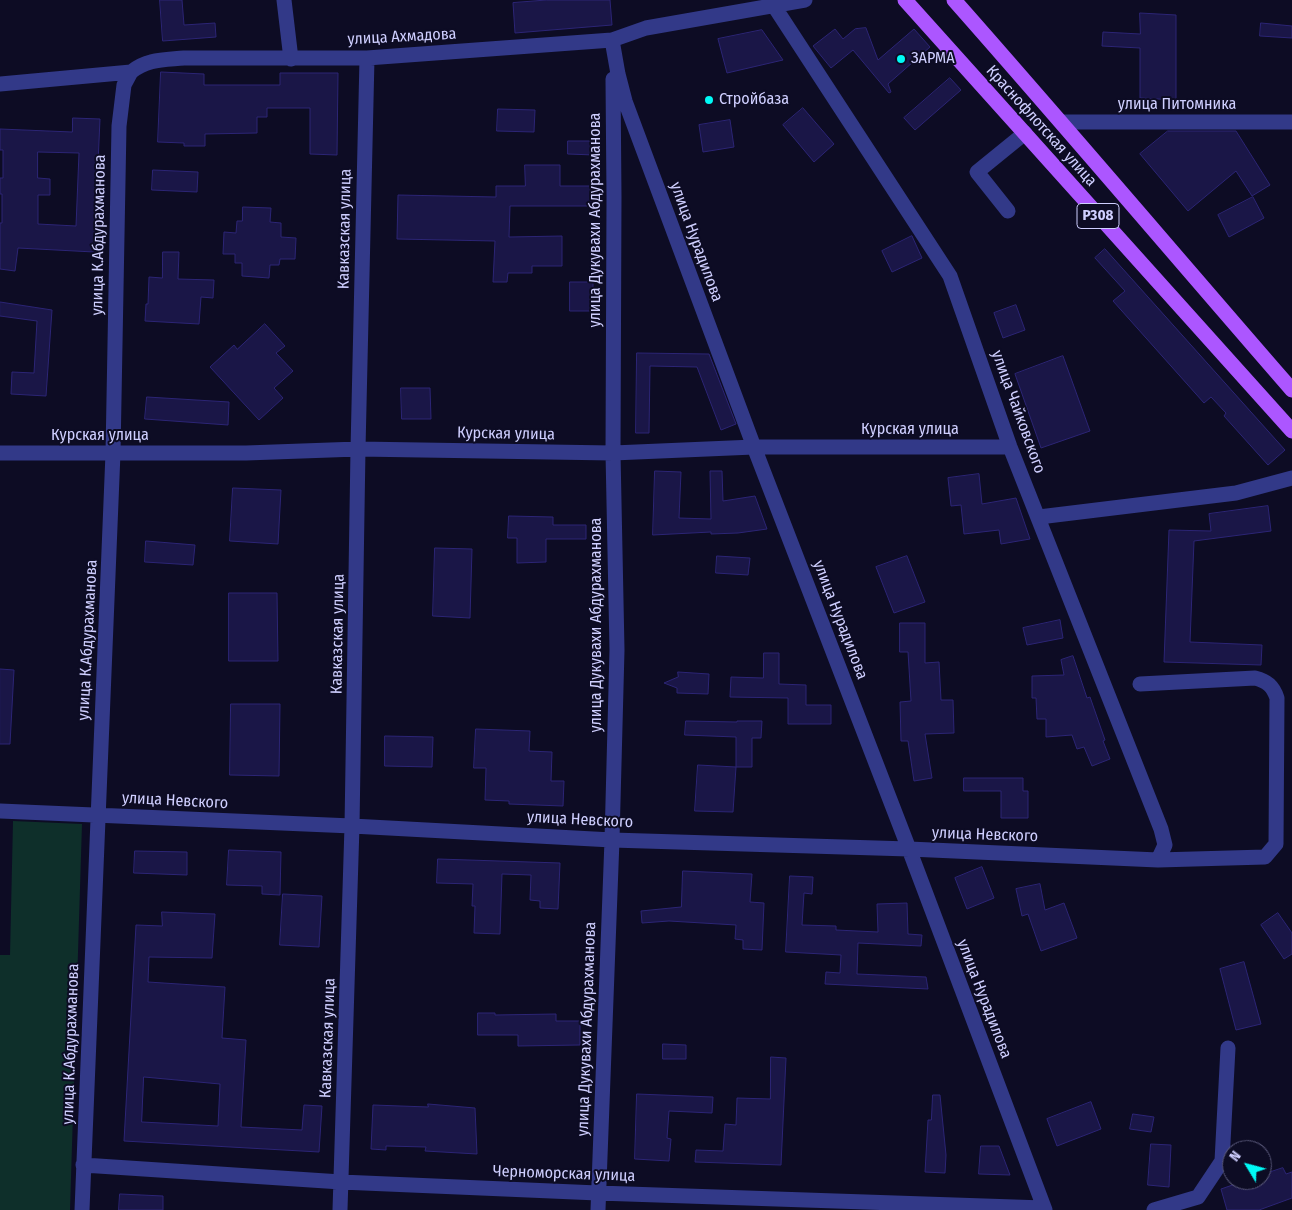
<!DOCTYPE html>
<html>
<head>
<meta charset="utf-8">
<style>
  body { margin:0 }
  #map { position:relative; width:1292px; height:1210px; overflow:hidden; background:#0d0c24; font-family:"Fira Sans Condensed",sans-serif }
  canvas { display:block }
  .north { position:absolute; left:1222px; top:1140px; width:50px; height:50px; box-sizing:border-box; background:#0d0c24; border:1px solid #5b5a7c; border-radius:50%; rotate:307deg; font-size:14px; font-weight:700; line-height:20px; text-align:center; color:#cfcfff }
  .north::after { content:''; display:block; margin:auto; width:18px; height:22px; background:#00faf6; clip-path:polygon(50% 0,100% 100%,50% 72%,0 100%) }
</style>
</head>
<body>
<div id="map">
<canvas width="1292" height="1210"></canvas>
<div class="north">N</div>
</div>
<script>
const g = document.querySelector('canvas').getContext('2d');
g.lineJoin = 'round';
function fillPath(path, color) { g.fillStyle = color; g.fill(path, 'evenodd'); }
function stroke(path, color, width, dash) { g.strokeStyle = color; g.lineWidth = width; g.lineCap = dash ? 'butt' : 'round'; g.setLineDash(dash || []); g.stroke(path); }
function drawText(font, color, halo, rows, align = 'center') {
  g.font = font + ' "Fira Sans Condensed",sans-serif'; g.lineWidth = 4; g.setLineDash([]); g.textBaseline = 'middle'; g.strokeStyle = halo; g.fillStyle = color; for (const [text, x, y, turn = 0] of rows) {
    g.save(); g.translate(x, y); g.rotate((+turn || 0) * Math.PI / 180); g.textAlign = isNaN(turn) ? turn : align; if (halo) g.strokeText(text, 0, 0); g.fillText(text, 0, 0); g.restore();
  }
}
fillPath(new Path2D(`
  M13 821 82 824 70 1210H0V955H10Z`), '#0e2f2a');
const building = new Path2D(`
  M160 0H182L184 25 215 23 216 37 163 41Z
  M547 0H610L612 25 515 33 513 3Z
  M1140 13 1176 15V100L1140 98V48L1102 46 1103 32 1140 34Z
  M1261 23 1292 26V38L1260 36Z
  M866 28 878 60 914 29 930 47 888 84 891 92 889 93 853 50 831 68 813 46 835 29 843 39 855 29Z
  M762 30 783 60 727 73 718 39Z
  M161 72 204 74V85H280V73H338L337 155 310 154V108H267V117H257V133L205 134V146H184V143L158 142Z
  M950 78 961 90 915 130 904 118Z
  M803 108 834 144 814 162 783 125Z
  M498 109 535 110 534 132 497 131Z
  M73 118 100 119 94 252 18 248 15 271 0 269V223H2V194H0V178H3V150H0V129L72 132ZM38 152 79 153 76 226 38 224V195H50V179L38 178Z
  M730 120 734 147 703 152 699 125Z
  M1168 131H1236L1270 185 1252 196 1236 171 1188 211 1140 154Z
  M568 141H594V155L568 154Z
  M525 165H560V186H594V206H510L509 237 562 236V266H532V273H508L507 282H493L495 241 397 239 398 195 496 197V186H525Z
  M153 170 198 172 197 192 152 190Z
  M1253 197 1264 218 1229 237 1218 215Z
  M243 207 271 208 270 222 281 223V237L296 238 295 259H280L279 265H270L269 278 242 276V263H235V254H223L224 232 236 233 237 221H242Z
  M912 236 922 258 892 272 882 251Z
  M1105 249 1285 450 1268 465 1224 416 1226 413 1211 397 1204 403 1113 301 1125 291 1095 258Z
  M163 252H179L178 279 214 280 213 298 201 297 199 324 145 321 146 304H148L149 277 162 278Z
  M570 282H593V311H570Z
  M0 302 52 310 46 396 11 394 12 372 34 373 37 321 0 316Z
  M1016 305 1025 330 1003 338 994 313Z
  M265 324 285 346 276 353 293 371 274 388 283 398 259 420 210 367 234 345 237 349Z
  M637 353 709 354 736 424 721 430 697 367 650 366 649 433H636Z
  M1063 356 1090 431 1041 448 1015 374Z
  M401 388H430L431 419H402Z
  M147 397 229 402 228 425 145 419Z
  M655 471 681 472 679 518 711 519 710 471H722L723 501 755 496 767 529 738 533 711 534V532L653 535Z
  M979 474 982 504 1016 498 1030 539 1001 544 999 530 964 534 961 505 951 506 948 478Z
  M233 488 281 490 278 544 230 541Z
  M1268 506 1271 531 1194 541 1190 642 1262 645 1261 665 1164 662 1169 530 1211 531 1209 514Z
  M509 516 553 517V525H586V539H546V562L517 563V538H508Z
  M146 541 195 545 193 565 145 562Z
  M435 548 472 549 470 618 433 616Z
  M717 556 750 558 748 575 716 573Z
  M907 556 925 602 894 613 876 567Z
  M229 593H277L278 661H229Z
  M1060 620 1063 638 1027 645 1023 628Z
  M900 623H925V663L939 662 941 700H953L954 733 925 734 932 778 914 781 908 741H901L900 702 911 701 908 652H900Z
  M764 653H779V684L806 685V705H831V724H788V698L730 697 731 677 763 678Z
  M1073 656 1087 698 1090 697 1105 740 1103 741 1110 759 1092 766 1084 747 1077 749 1072 735 1046 737V719H1037L1036 698H1032V676L1064 675 1061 660Z
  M0 669 14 670 10 744H0Z
  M678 672 709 674 708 694 677 693V688L664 683 678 677Z
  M231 704H280L279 776 230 775Z
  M686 721 737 722V721H762L761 738H752V767H736V737L685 735Z
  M476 729 530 731 529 751 552 752 551 781H564L563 806 509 804V801L485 800 486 768H474Z
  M385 736 433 737 432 767 385 766Z
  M698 765 736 767 733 812 695 811Z
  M964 778H1023V791H1028V818H1001V791H964Z
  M229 850 281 852 280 895 262 894V886L227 885Z
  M135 851 187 852V875L134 873Z
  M438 859 560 863 558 909 540 908V901L530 900 531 875 502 874 500 934 474 933 475 906H472L473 884 437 883Z
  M982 867 994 898 967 909 955 878Z
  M683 871 752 874 750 902 764 903 762 950 743 949V940L735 939 736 925 669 921 642 923 641 911 681 907Z
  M790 876 813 877 812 894 804 893 802 925 836 926V930L878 932 877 904 907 903 908 934 922 935 921 946 858 943 857 974 926 977 928 989 825 984 826 972 840 973 841 955 786 952Z
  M1040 884 1045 910 1064 903 1077 938 1041 951 1028 914 1022 916 1016 889Z
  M283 894 322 896 319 947 280 945Z
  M162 912 215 914 212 958 149 957 148 982 225 987 222 1038 246 1040 241 1127 302 1130 304 1105 322 1106 319 1152 124 1141 136 925 162 926ZM144 1077 220 1084 218 1126 142 1122Z
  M1278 913 1292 933V954L1284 959 1261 925Z
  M1244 962 1261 1024 1236 1030 1220 969Z
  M478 1013H495V1015L556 1014V1021H580V1045L518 1046V1035H478Z
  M663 1044 686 1045V1059H663Z
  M771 1057 786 1058 781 1165 695 1162 696 1150 723 1151 725 1124 736 1125 737 1098 770 1099Z
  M637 1094 713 1097 712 1113 669 1111 667 1138 671 1139 669 1161 635 1159Z
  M933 1095H940L946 1155 945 1173 925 1172 928 1120H931Z
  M1091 1102 1101 1129 1057 1146 1047 1119Z
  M428 1104 475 1108 477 1154 425 1151 426 1147 386 1146V1150L371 1149 373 1105 428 1107Z
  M1133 1114 1154 1117 1151 1132 1130 1129Z
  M1151 1144 1171 1145 1169 1187 1148 1185Z
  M981 1146H999L1010 1175 979 1174Z
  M1283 1168 1286 1174 1292 1172V1198L1259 1210H1227L1221 1189 1247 1180H1262V1175Z
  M120 1194 163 1196V1210H119Z`);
fillPath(building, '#1a1647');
stroke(building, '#2c2575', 1);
stroke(new Path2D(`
  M284 0 291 59
  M774 6 950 276 1010 447 1161 829 1165 845 1158 860
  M612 40 618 74 625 101 754 447 909 849 1045 1210
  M0 84 131 72C147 59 163 60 184 58H367L612 40 646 28 805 0
  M1062 122H1292
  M1008 211 977 172 1025 133
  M0 453H246L358 449 613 453 754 447H1010
  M1039 517 1236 493 1292 478
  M0 811 352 826 612 840 909 849 1158 860 1265 857 1276 844 1277 698C1273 686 1267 681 1255 678L1140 684
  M83 1165 341 1182 598 1193 1044 1208
  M82 1210 113 453 119 126 124 85 131 72
  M340 1210 352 826 358 449 367 58
  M598 1210 612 840 617 650 613 453 614 197 613 79
  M1154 1210 1198 1197 1222 1161 1228 1048`), '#323988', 15);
stroke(new Path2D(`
  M905 0 1292 431
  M954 0C1068 129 1179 260 1292 390`), '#ac56ff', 15);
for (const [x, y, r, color] of [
  [901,59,5,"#00faf6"],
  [709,100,5,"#00faf6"]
]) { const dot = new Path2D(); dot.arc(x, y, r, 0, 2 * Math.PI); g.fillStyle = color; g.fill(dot); stroke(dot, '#0d0c24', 2); }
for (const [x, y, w] of [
  [1098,216,42]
]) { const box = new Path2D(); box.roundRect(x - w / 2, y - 12.5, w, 25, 4); g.fillStyle = '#0d0c24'; g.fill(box); stroke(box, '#cfcfff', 1); }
drawText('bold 15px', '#cfcfff', null, [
  ["P308",1098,216]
]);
drawText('16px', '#cfcfff', '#0d0c24', [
  ["улица Ахмадова",402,37,-3],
  ["улица Питомника",1177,105],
  ["Краснофлотская улица",1041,126,48],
  ["улица Дукувахи Абдурахманова",596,220,-90],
  ["Кавказская улица",345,229,-89],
  ["улица К.Абдурахманова",99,235,-89],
  ["улица Нурадилова",696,242,70],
  ["улица Чайковского",1018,412,70],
  ["Курская улица",910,430],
  ["Курская улица",506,434,1],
  ["Курская улица",100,436],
  ["улица Нурадилова",840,620,69],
  ["улица Дукувахи Абдурахманова",597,625,-90],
  ["Кавказская улица",338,634,-89],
  ["улица К.Абдурахманова",88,640,-87],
  ["улица Невского",175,801,3],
  ["улица Невского",580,820,3],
  ["улица Невского",985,835,2],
  ["улица Нурадилова",984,999,69],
  ["улица Дукувахи Абдурахманова",587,1029,-88],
  ["Кавказская улица",328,1038,-88],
  ["улица К.Абдурахманова",71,1044,-88],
  ["Черноморская улица",564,1174,2]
]);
drawText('16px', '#cfcfff', '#0d0c24', [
  ["ЗАРМА",911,59],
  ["Стройбаза",719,100]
], 'left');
</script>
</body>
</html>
